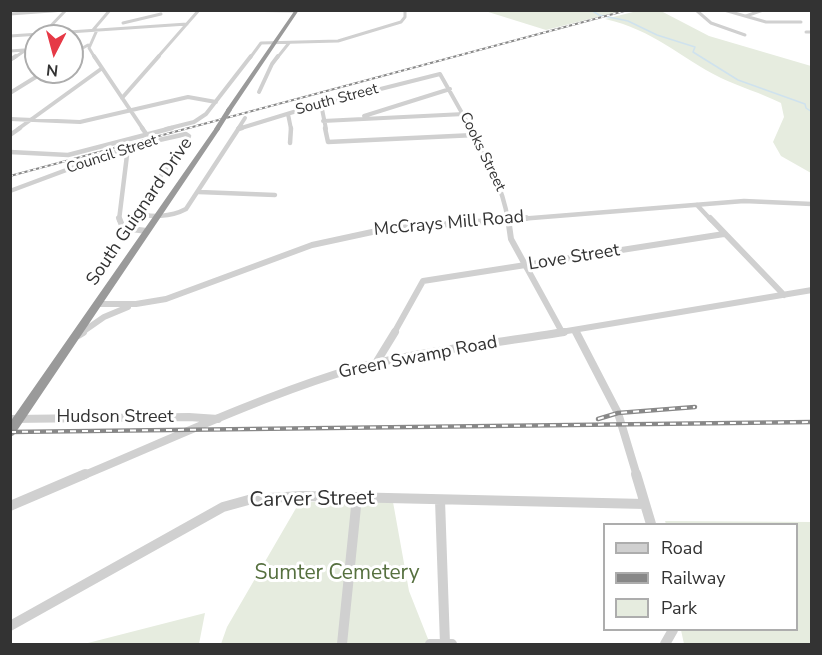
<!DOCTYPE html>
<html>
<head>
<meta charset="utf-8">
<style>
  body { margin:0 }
  #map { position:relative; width:822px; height:655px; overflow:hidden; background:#fff; font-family:"Nunito Sans",sans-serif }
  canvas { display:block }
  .frame { position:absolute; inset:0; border:12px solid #333; pointer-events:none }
  .legend { position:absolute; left:603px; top:523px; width:195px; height:108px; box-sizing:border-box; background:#fff; border:2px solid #adadad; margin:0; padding:8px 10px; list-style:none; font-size:18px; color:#333 }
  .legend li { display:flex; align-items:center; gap:12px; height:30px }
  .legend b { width:30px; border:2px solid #adadad }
  .north { position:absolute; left:24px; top:24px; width:60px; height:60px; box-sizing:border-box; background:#fff; border:2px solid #adadad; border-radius:50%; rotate:186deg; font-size:16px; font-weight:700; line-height:24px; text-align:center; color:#333 }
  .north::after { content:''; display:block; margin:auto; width:21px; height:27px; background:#e63946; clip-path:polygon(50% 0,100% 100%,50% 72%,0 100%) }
</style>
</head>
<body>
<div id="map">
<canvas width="822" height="655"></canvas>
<div class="frame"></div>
<ul class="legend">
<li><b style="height:8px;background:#d0d0d0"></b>Road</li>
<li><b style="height:8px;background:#888"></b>Railway</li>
<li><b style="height:16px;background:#e6ecdf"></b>Park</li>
</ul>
<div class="north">N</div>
</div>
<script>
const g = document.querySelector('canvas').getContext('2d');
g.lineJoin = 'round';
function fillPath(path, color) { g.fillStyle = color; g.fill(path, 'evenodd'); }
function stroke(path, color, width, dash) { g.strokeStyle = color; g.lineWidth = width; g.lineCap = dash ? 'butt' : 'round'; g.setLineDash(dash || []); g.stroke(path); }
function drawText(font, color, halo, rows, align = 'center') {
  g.font = font + ' "Nunito Sans",sans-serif'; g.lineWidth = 6; g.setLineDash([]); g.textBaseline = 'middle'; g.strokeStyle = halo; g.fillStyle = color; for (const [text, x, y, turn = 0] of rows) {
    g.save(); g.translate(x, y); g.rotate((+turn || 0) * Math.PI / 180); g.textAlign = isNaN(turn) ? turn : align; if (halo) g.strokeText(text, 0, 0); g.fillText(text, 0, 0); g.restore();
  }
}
fillPath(new Path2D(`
  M485 11H621L546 30Z
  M637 11H661L709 36 811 66V173L781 156 773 142 784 117 781 103C761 93 740 87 721 78 679 57 654 30 605 19Z
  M326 501 393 502 409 591 430 644H221L227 627 299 503Z
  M665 521 811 522V644H684L681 630H796V524H666Z
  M205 613 199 644H84Z`), '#e6ecdf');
stroke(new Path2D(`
  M591 10 599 15 628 21 657 35 695 47 693 52 738 80 805 104 806 108 812 112`), '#cfe2ee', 1.5);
stroke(new Path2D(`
  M231 10 296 11
  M696 10 711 23 745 35
  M724 10 766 22H801
  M10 14 65 10
  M746 16 763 10
  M123 23 161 14
  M93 30 110 10
  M806 32H812
  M43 34 66 10
  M10 36 187 24
  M10 51 24 50
  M72 54 88 45
  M14 58 36 43
  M95 58 89 48 97 30
  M157 58 199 10
  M250 58 261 43 338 41 401 22 405 17V10
  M277 58 289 43`), '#d0d0d0', 3);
stroke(new Path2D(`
  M94 56 143 129
  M10 60 16 56
  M259 92 272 64 278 56
  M10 93 44 72
  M122 98 159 56
  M321 104 326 129
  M288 114 291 129
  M364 116 450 89
  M10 119 80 122 188 97 216 102
  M323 121 464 114
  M18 129 101 69
  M166 129 194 122 206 114 251 56
  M238 129 313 106 440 74 471 129
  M238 129 245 118`), '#d0d0d0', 4);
stroke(new Path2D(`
  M142 128 147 135
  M325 128 328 142 475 135
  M470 128C487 158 502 185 508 220
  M238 129 242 128
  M10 135 20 128
  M290 143 291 128
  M10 152 68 155 172 128
  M10 191 128 147 186 134 189 136 187 140 136 210C148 220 173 216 186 209L239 128
  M199 192 275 195
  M697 205 711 220
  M119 220 128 147
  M507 220 744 201 812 204`), '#d0d0d0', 4.5);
stroke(new Path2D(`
  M119 218 123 228 147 231
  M508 218 511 239 562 332
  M710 218 784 295
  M98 304H136L166 299 312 245 386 229 526 218
  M576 331 577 333
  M81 333 104 317 128 307
  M394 333 423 281 724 234
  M555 333 812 290`), '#d0d0d0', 6);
stroke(new Path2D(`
  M576 332 618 413 637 476
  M78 335 83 332
  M376 363 395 332
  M10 419 189 417 218 419
  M82 476C166 441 249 402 336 374 406 352 491 344 564 332`), '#d0d0d0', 8);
stroke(new Path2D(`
  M636 474 651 524
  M440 500 445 644
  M10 506 85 474
  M10 626 223 507 252 499 302 496 645 504
  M342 644 357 497
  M430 644H452
  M665 644 673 630`), '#d0d0d0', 10);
fillPath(new Path2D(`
  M295 10H299L231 111H227L226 110Z
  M215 128 220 129 14 435 10 437V422Z`), '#9a9a9a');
const railFar1 = new Path2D(`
  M10 176 628 10`);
const rail = new Path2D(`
  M598 419 618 413 695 407
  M10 432 812 422`);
stroke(railFar1, '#888', 2);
stroke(rail, '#888', 4.5);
stroke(railFar1, '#fff', 1.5, [3]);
stroke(rail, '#fff', 2, [6]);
stroke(new Path2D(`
  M217 129 229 110`), '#9a9a9a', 5);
drawText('15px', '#333', '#fff', [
  ["South Street",337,100,-15],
  ["Cooks Street",482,152,64],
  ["Council Street",112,155,-18]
]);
drawText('18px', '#333', '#fff', [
  ["South Guignard Drive",140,212,-56],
  ["McCrays Mill Road",449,224,-5],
  ["Love Street",574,258,-9],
  ["Green Swamp Road",418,358,-11],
  ["Hudson Street",115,418]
]);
drawText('21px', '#333', '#fff', [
  ["Carver Street",312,500,-1]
]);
drawText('21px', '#56703f', '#fff', [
  ["Sumter Cemetery",337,574]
]);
</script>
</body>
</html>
